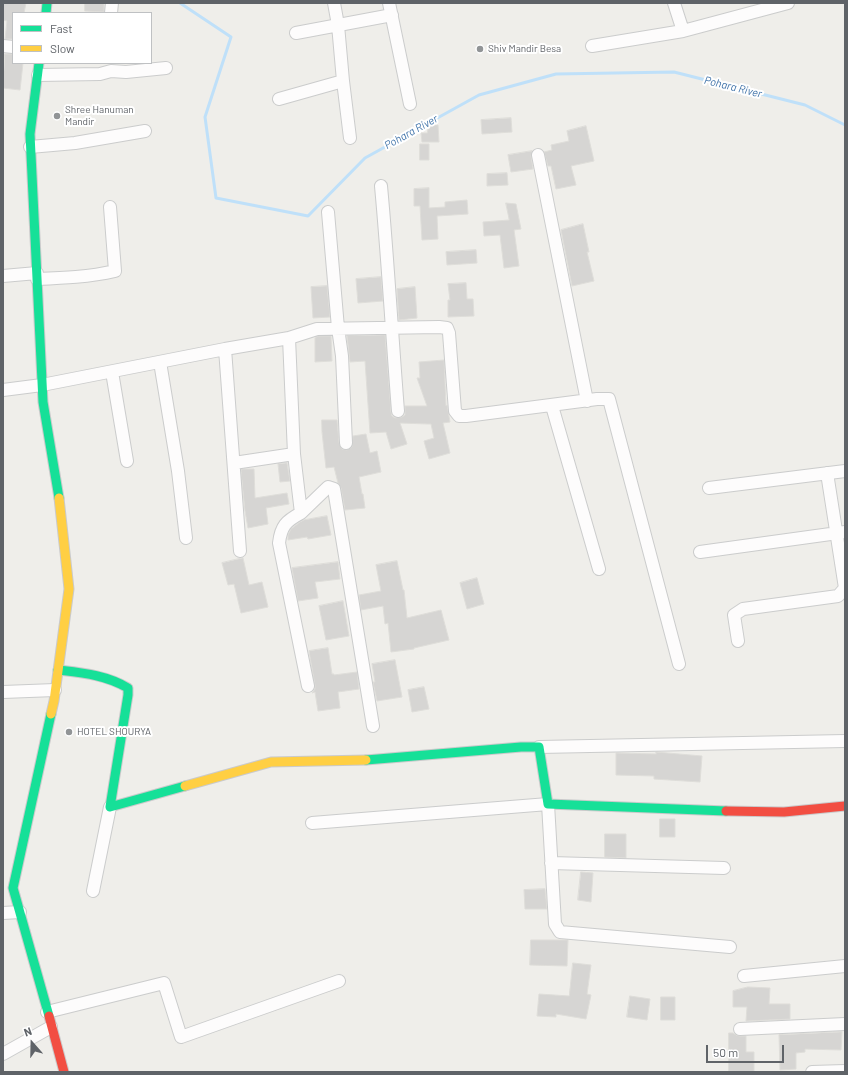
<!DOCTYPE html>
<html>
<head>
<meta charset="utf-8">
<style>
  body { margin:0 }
  #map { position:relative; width:848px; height:1075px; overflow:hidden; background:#efeeea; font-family:Barlow,sans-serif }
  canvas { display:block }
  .frame { position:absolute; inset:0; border:4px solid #5f6368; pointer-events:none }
  .legend { position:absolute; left:12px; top:12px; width:140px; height:52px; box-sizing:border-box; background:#fff; border:1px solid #bfc1c3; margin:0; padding:5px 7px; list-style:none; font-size:12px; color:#5f6368 }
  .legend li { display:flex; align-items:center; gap:8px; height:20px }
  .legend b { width:20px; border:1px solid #bfc1c3 }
  .north { position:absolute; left:12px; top:1023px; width:40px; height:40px; -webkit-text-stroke:3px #fff; paint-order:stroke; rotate:340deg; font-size:11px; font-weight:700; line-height:16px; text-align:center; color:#5f6368 }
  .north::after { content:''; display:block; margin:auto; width:14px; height:18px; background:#5f6368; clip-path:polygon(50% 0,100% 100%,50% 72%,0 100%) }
  .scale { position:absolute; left:706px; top:1045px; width:78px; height:18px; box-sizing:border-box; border:2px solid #5f6368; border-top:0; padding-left:5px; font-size:12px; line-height:14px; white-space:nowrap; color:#5f6368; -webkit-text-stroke:3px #fff; paint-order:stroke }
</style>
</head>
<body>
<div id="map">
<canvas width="848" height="1075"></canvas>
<div class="frame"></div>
<ul class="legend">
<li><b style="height:5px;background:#16e098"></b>Fast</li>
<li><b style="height:5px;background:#ffcf43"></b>Slow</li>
</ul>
<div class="north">N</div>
<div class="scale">50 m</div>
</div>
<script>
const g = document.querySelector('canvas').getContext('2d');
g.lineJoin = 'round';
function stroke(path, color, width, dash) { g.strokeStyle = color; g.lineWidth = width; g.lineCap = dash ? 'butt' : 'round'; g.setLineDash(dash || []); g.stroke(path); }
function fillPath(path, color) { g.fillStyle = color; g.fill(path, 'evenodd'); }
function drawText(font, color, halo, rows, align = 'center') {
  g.font = font + ' Barlow,sans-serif'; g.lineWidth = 4; g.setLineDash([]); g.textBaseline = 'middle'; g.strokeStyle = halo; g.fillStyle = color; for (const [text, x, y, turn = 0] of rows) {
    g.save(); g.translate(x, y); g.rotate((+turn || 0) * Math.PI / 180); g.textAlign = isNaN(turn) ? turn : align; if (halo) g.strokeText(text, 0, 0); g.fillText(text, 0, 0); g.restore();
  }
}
stroke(new Path2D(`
  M180 3 231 37 205 117 216 198 308 216 365 158 479 95 556 74 674 72 805 105 845 125`), '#bfe0f9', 3);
const building = new Path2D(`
  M3 3H26L24 13H13V39H5L7 21 3 20Z
  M85 3H104V12L85 11Z
  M5 54H13V63H23L20 90 3 88Z
  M511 118 512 132 482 134 481 120Z
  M429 125H438L439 142H422L421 133H427Z
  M586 126 594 161 571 166 576 185 556 189 551 166H548L544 152 552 150 551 145 569 141 567 131Z
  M420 144H429V160H420Z
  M532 151 531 156 533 169 511 172 508 155Z
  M507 173 508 185 487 186V174Z
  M429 188V208L445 207V202L467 200 468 214 437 216 438 239 422 240 420 206H414V189Z
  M506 203 516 204 521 229 514 230 519 266 504 268 500 235 484 236 483 222 509 220Z
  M583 224 589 252H587L594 281 572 286 561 230Z
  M476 250 477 263 447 265 446 252Z
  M381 277 383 301 358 303 356 279Z
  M466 283 467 299H473L474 316 448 317V300H450L448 284Z
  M327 286 330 317 313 318 311 287Z
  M415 287 417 318 399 320 397 289Z
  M385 335 391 412 392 416 395 418 402 417 405 415V406H427L417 378H420L419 362 444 360 446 406 447 405 450 422 443 423 450 453 429 459 424 441 434 438 431 424H428L400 423 407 444 391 449 386 432 370 433 365 361 350 362 347 336Z
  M318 336H331L332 361 315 362V338Z
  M322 420H337L339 443 342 449 347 450 352 447 353 436 366 434 370 453 377 451 381 472 359 477 362 494H363L365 508 345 510 341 488 338 483 334 467 326 468 322 432Z
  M287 463 290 481 280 482 278 464Z
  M241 469H254L255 498 287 493 289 504 266 508 268 524 248 528 245 511Z
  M327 516 331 535 308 539 307 537 288 540V535L291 529 300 522 304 520Z
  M243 558 249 585 262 582 268 607 241 613 234 584 228 585 222 563Z
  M397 561 403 590H404L407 618 441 610 449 640 414 648V649L391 652 388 623 385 624 383 606 361 610 359 595 381 591 376 565Z
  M338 562 340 579 315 582 318 598 298 601 292 568Z
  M477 578 484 604 467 609 460 583Z
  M343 601 349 636 326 640 319 606Z
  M328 648 332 674H334V675L357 672 359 689 338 692 340 708 318 711 315 692 312 693 315 689V685L309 651Z
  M395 660 402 697 377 701 373 682H375L372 664Z
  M424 687 429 709 412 712 408 690Z
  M656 752 702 756 700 782 654 779V776L616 775V753L656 754Z
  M660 819H675V837H660Z
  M605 834H626V858L605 857Z
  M581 872 593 873 591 902 578 900Z
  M545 889 547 909H525L524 890Z
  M531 940H568L567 966 530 965Z
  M573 963 591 965 587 994 591 995 586 1019 556 1014V1017L537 1016 539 994 569 996Z
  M748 987 770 988 769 1004H790V1019L746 1021 747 1007H733V991Z
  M630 996 650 999 647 1020 627 1017Z
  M661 997H675V1020H661Z
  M842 1032 841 1050 805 1049V1052L796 1053V1069L780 1070 779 1035Z
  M729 1033H733L736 1035 740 1036H746V1052H754V1072L729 1071Z`);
fillPath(building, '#d6d5d3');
stroke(building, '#deddd9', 1);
const street = new Path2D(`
  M334 3 338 25 343 81 350 138
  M389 3 410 104
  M674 3 683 31
  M111 13 112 3
  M296 33 392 15
  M3 46 13 47
  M592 46 683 31 788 3
  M38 75 100 74 111 71 126 72 166 68
  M279 99 343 81
  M30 147 75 143 145 131
  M538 155 587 401
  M381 186C388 261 392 336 398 411
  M328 212 338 328 342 356 346 443
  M3 276 37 273
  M37 279C63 278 89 277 115 271L110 207
  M289 338 294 454 301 513C286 521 281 526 279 543L308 686
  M225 349 240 551
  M160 362 178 471 186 538
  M112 372 127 461
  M3 390 42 385 225 349 289 338 317 329 439 327 447 328 449 333 455 411 459 416H466L597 399H609L679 664
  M552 406 599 569
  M234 463 294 454
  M709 488 845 471
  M301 513 328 487 334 489 373 726
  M700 552 845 532
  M738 641 734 615 743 609 838 596 845 588 827 473
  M3 692 55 690
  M539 747 845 741
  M312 823 548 804 555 924 560 932 730 947
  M551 863 724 868
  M93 891 110 807
  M3 913 20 912
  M744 976 845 966
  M47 1012 164 983 181 1037 339 981
  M740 1029 845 1024
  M3 1054 51 1027
  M812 1072 845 1071`);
const fast = new Path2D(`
  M46 13 47 3
  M39 63 30 134 43 402 59 498
  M58 670C83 673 106 675 128 688V695L110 807 185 786
  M366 760 521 747H539L548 804 726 811
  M49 1016 13 888 51 714`);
const slow = new Path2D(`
  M51 714 54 701 69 589 59 498
  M185 786 271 762 366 760`);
const jam = new Path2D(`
  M726 811 784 812 845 806
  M49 1016 64 1072`);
stroke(street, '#cbcccc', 14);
stroke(fast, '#cacacb', 11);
stroke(slow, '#cacacb', 11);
stroke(jam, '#cacacb', 11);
stroke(street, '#fdfcfc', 12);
stroke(fast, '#16e098', 9);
stroke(slow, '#ffcf43', 9);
stroke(jam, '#f24e42', 9);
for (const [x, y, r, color] of [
  [480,49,4,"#919496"],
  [57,116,4,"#919496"],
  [69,732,4,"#919496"]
]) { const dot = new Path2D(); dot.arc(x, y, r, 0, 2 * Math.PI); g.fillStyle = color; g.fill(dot); stroke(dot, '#fff', 1.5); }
drawText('10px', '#5f6368', '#fff', [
  ["Shiv Mandir Besa",488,49],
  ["Shree Hanuman",65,110],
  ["Mandir",65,122],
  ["HOTEL SHOURYA",77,732]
], 'left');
drawText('italic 11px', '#4174aa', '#fff', [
  ["Pohara River",733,87,14],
  ["Pohara River",411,132,-29]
]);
</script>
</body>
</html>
